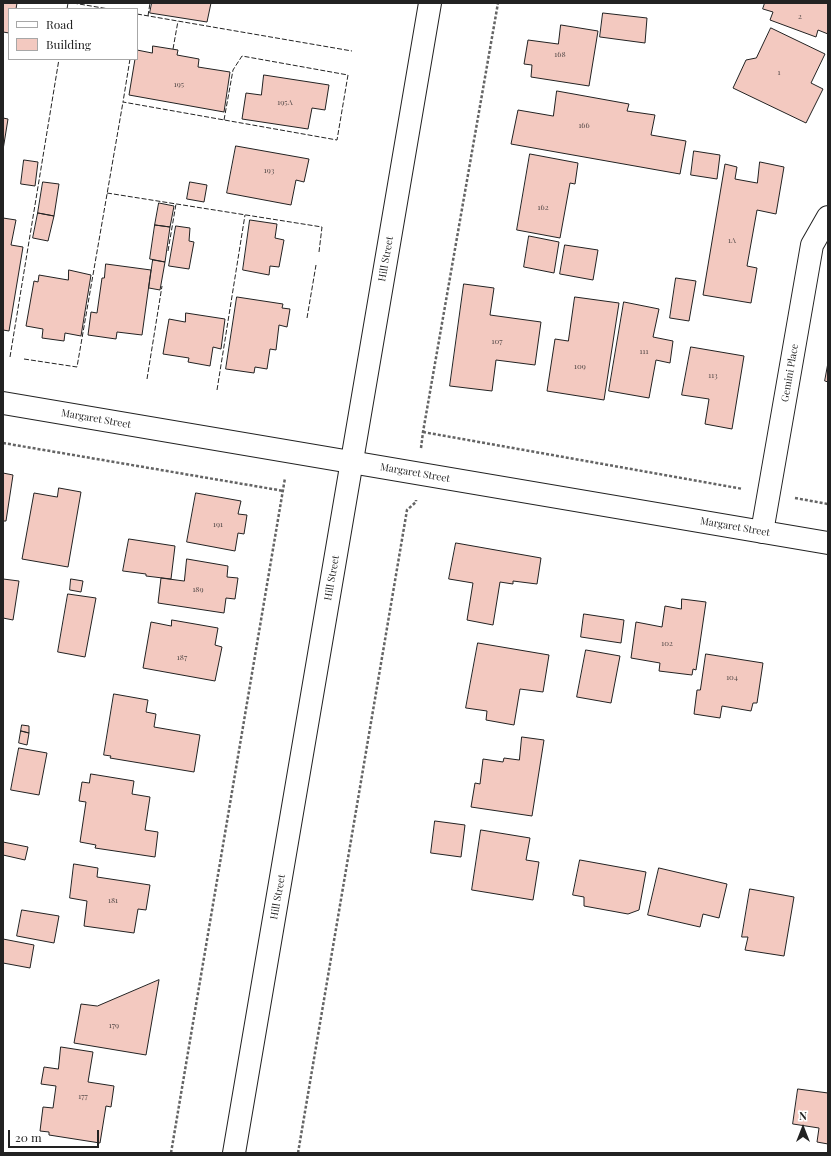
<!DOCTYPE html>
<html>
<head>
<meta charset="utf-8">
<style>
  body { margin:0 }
  #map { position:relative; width:831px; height:1156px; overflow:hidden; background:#fff; font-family:"Playfair Display",serif }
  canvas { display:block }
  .frame { position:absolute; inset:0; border:4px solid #222; pointer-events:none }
  .legend { position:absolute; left:8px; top:8px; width:130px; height:52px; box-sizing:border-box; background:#fff; border:1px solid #a7a7a7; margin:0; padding:5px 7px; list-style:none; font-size:12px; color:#222 }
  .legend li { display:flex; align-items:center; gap:8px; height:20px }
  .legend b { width:20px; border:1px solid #a7a7a7 }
  .north { position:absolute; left:783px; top:1108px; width:40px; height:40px; -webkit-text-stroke:3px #fff; paint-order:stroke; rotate:0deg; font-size:11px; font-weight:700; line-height:16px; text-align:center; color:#222 }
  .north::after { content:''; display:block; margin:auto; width:14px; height:18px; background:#222; clip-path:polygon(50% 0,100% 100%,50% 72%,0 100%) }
  .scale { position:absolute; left:8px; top:1130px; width:91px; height:18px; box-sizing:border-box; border:2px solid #222; border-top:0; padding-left:5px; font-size:12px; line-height:14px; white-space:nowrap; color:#222; -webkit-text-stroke:3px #fff; paint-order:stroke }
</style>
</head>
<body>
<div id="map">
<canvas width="831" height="1156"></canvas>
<div class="frame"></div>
<ul class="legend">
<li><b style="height:5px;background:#fff"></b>Road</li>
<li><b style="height:11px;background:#f3c9c0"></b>Building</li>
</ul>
<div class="north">N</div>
<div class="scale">20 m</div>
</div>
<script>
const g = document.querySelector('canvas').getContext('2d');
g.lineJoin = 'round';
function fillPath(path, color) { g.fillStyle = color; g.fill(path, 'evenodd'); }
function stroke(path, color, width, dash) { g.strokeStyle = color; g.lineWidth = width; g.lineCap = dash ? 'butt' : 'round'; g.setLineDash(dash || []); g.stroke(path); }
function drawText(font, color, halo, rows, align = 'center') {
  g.font = font + ' "Playfair Display",serif'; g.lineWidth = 3; g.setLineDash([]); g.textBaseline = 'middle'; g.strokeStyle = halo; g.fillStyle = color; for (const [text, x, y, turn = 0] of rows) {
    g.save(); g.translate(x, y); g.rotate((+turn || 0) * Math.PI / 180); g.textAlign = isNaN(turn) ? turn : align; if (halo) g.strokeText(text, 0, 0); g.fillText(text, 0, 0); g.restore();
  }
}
const building = new Path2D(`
  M3 3H17L16 9H9V33L3 32Z
  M152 3H211L207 22 150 13Z
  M765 3H828V34L818 30 816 37 770 20 773 12 763 9Z
  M603 13 647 18 645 43 600 37Z
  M561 25 598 31 589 86 531 77 532 65 524 64 528 40 558 44Z
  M771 28 825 54 811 83 823 89 806 123 733 88 746 60 756 58Z
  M153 46 178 50 177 55 199 59 198 67 230 72 224 112 129 95 135 59H137V50L152 53Z
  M264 75 329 85 325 110 312 108 308 129 242 119 246 93 261 95Z
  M557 91 629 104 627 111 655 115 651 135 686 141 680 174 511 144 518 110 553 116Z
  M3 118 8 119 3 150Z
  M236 146 309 159 304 182 296 180 291 205 227 193Z
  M694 151 720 155 717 179 691 175Z
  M530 154 578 163 575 184 570 183 560 238 517 230Z
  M24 160 38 162 35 186 21 184Z
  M760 162 784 167 776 214 757 210 747 266 757 268 751 303 703 295 725 164 737 167 735 179 757 183Z
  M43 182 59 184 54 216 38 213Z
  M190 182 207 185 204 202 187 199Z
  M159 203 174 206 170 227 155 225Z
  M38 213 54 216 48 241 33 238Z
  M3 218 16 220 11 245 23 247 9 331 3 330Z
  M250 220 277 224 275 238 284 240 279 267 270 266 269 275 243 270Z
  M155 225 170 227 165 262 150 259Z
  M176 226 190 228 189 241 194 242 189 269 169 266Z
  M529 236 559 242 554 273 524 267Z
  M565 245 598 250 593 280 560 274Z
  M153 260 165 262 160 290 149 288Z
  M106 264 151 270 142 335 117 332 116 339 88 335 91 312 97 313 102 278H104Z
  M69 270 91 275 81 336 65 333 64 341 42 338 43 329 26 326 34 281 38 282 39 275 68 280Z
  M676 278 696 281 689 321 670 318Z
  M464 284 494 288 490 315 541 322 535 365 496 360 492 391 450 386Z
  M237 297 283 304 282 308 290 309 287 327 279 325 276 350 270 349 267 369 255 367 254 373 226 369Z
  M575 297 619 303 604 400 547 391 555 339 568 341Z
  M624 302 659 309 653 337 673 341 670 363 656 360 649 398 609 391Z
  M186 313 225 319 221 349 213 347 210 366 188 362 189 358 163 354 169 319 185 322Z
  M691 347 744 356 732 429 705 424 709 399 682 395Z
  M828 363V382L825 381Z
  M3 473 13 475 6 521H3Z
  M59 488 81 492 68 567 22 559 34 493 57 497Z
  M196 493 241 501 238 514 247 515 244 534 238 533 235 551 187 542Z
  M129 539 175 546 171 579 146 576V574L123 571Z
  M456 543 541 558 537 584 513 581V584L500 582 493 625 467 620 473 583 449 579Z
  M187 559 228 566 227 577 238 578 235 599 226 598 224 613 158 603 161 578 184 581Z
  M3 579 19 581 13 620 3 618Z
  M71 579 83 581 81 592 70 590Z
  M68 594 96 598 85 657 58 652Z
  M682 599 706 602 696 670 693 669 692 675 659 671 660 663 631 658 636 622 662 627 665 606 681 609Z
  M584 614 624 620 621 643 581 637Z
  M172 620 218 628 215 645 222 647 215 681 143 668 151 622 171 626Z
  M478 643 549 655 543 692 520 689 514 725 486 720 487 711 466 708Z
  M586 650 620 656 611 703 577 697Z
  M706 654 763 663 757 703H753L751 711 722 706 720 718 694 714 697 690H700Z
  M114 694 148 700 146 712 156 714 154 727 200 735 194 772 110 758 111 756 104 755Z
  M22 725 29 726V733L21 731Z
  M21 731 29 733 27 745 19 743Z
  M522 737 544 740 532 816 471 807 475 783 480 784 483 759 503 762 504 758 519 760Z
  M19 748 47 753 39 795 11 790Z
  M91 774 134 781 132 794 150 797 145 830 158 832 155 857 95 848 96 845 80 842 86 802 79 801 82 782 89 783Z
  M435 821 465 825 461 857 431 853Z
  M481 830 530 838 526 860 539 862 533 900 472 890Z
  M3 842 28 847 25 860 3 855Z
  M580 860 646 872 639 910 628 914 584 906V897L573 895Z
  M74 864 98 868 97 877 150 885 146 910 138 909 134 933 84 926 87 901 70 898Z
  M659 868 727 884 719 918 703 914 700 927 648 915Z
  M750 889 794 897 784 956 745 950 748 937H742Z
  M22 910 59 916 54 943 17 936Z
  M3 939 34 945 30 968 3 963Z
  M159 980 146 1055 74 1043 81 1004 97 1006Z
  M61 1047 93 1052 88 1082 114 1086 111 1107 106 1106 100 1143 49 1135V1132L40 1131 43 1107 53 1108 56 1086 41 1084 44 1067 58 1069Z
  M798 1089 828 1093V1144L817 1142 819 1128 793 1124Z`);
fillPath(building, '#f3c9c0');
stroke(building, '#222', 1);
const minor = new Path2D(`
  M3 403 828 543
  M762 532 812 245 828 217`);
const secondary = new Path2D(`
  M234 1153 430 3`);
stroke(minor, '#222', 24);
stroke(secondary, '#222', 24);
stroke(new Path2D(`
  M423 432 743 489
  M3 443 284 491
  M421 448 423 432 498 3
  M795 498 828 504
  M171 1153 285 478
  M298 1153 407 510 416 502V500`), '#646464', 2.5, [3, 2]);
stroke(minor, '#fff', 22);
stroke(secondary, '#fff', 22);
stroke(new Path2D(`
  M73 3 109 9
  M67 9 68 3
  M137 14 352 51
  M148 16 150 3
  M173 49 178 21
  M130 59 123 102 337 140 348 75 242 56 233 70 224 120
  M107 193 322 227 319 252
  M168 251 176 204
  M307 318 316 265
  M10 357 59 59
  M24 359 77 367 123 102
  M147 379 162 286
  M217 390 245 215`), '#222', 1, [5, 2]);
drawText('8px', '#564c4a', null, [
  ["2",800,16],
  ["168",560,54],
  ["1",779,72],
  ["195",179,84],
  ["195A",285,102],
  ["166",584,125],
  ["193",269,170],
  ["162",543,207],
  ["1A",732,240],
  ["107",497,341],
  ["111",644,351],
  ["109",580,366],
  ["113",713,375],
  ["191",218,524],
  ["189",198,589],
  ["102",667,643],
  ["187",182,657],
  ["104",732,677],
  ["181",113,900],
  ["179",114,1025],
  ["177",83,1096]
]);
drawText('10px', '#222', '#fff', [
  ["Hill Street",386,259,-80],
  ["Gemini Place",790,373,-80],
  ["Margaret Street",96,419,10],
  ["Margaret Street",415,473,10],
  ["Margaret Street",735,527,10],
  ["Hill Street",332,578,-80],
  ["Hill Street",278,897,-80]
]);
</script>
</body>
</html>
